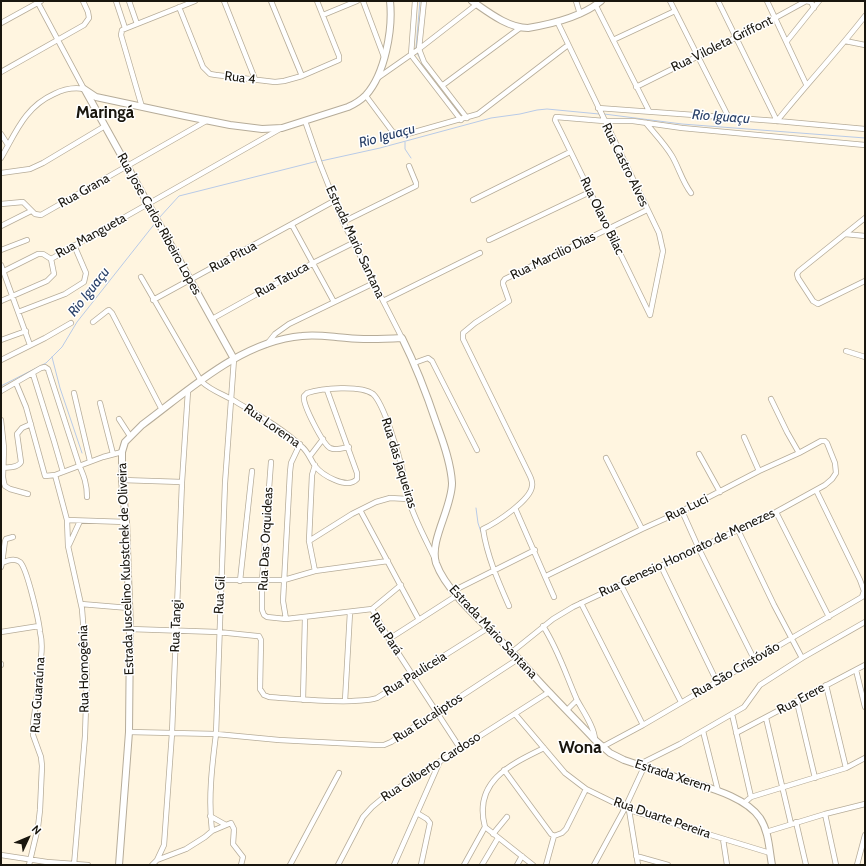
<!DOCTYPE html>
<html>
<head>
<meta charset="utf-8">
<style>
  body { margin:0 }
  #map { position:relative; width:866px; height:866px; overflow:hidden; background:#fff5e0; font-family:Cabin,sans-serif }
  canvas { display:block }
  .frame { position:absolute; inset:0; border:2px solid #19160e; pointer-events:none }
  .north { position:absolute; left:8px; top:818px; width:40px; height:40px; -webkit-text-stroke:3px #fff; paint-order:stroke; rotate:46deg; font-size:11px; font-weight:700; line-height:16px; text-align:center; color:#19160e }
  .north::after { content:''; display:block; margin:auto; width:14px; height:18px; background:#19160e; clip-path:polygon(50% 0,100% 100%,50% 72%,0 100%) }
</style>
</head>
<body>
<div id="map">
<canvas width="866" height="866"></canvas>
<div class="frame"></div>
<div class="north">N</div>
</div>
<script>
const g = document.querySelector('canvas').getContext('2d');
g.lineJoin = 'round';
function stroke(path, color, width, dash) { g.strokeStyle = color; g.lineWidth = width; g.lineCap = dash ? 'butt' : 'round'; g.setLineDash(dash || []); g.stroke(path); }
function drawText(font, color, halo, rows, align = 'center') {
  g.font = font + ' Cabin,sans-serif'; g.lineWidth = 3; g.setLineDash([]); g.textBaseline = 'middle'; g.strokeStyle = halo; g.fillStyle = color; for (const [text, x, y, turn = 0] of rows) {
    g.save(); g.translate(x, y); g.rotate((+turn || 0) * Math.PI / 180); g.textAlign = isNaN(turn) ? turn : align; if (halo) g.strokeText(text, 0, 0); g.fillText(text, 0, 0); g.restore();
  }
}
stroke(new Path2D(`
  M416 48 420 1
  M417 53 421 61
  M604 114 682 124 865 138
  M405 142V149L411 158
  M321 161 380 148 491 118 520 114 537 110 547 109 599 114
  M159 218 179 196 318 161
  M52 357 60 388 82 453
  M1 386 46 363 62 347 77 322 156 222
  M476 508 478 523 481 532`), '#b8cae7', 1);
const street = new Path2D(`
  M37 1 84 89
  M116 1 125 28
  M129 1 137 24
  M224 1 255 79
  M271 1 302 76
  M363 1 384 57
  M424 1 419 49 424 62 467 118
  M576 1 580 14
  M670 1 729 118
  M718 1 777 121C806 85 837 52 865 16
  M767 1 806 84
  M596 6 649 111
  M179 7 203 67 210 74 216 75 275 82 284 81 302 76 339 60V56L317 1
  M323 15 357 1
  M557 21 659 233 663 251 650 315
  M1 23 41 1
  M613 40 675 11
  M787 41 819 1
  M845 41 865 45
  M411 55 461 120
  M411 55 415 1
  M1 72 84 25 89 18 88 12 83 1
  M379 77 419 49 477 4
  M443 85 520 28
  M636 87 775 18 806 1 811 2 814 8
  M366 96 392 131 398 135H404L478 114 568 45
  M142 107 121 35 122 30 195 1
  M598 108 777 121 865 129
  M305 121 320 164 343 222 402 338
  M646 123C655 134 665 144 672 156 679 168 682 181 691 193
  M1 134 8 145
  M1 158C16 132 25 107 54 94 64 89 73 87 84 89
  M1 173 30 169 43 163 105 126
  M473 200 570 152
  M1 204 23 202 35 214 41 215 208 120
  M865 218 799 271 797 274 798 278 813 301 818 304 865 281
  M343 222 416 186V183L409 166
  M292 225 334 302
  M1 226 31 211
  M845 234 865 236
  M489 240 590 192
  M1 250 27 240
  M1 265 30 345
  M2 272 38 254H43L51 259
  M141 277 201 381C210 390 222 394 233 400 256 414 281 427 301 446 308 451 310 459 315 466 322 475 347 490 357 479V473L327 390
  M153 300 334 201
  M1 301 47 281 54 274 51 259 280 129
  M383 301 480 253
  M18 312 65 294 84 282 86 273 74 245
  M650 315 562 134 555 120 556 117 604 121H633L682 128 865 145
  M212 319 313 263 353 243
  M93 322 107 311 109 310 112 313 162 410
  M1 340 26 331
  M267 344 275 334 289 324 374 283
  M846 351 865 357
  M1 360 45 338 71 323
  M414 363 428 358 432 361 477 450
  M33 374 54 441 63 472
  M16 383 26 407 45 476 55 475 103 457 122 452
  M1 391 41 368 45 367 48 369 79 465C84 476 87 484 87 497
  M74 393 90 461
  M771 399 787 432 799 453
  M100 403 113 454
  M119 419 130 436
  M1 420 4 448 3 477 4 483 5 486 10 489 28 494
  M744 437 759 471
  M349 447C343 448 336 451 330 448 323 444 302 404 304 396L307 393C322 388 361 385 373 394 384 404 398 452 402 468 404 479 405 490 409 501 415 520 425 538 434 557
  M699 454 720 492
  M310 456 323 439
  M606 458 642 529
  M271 462 262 581V610L264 615 267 617 286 619 372 609 389 639 460 748
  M315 465 312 475 309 541 315 571 388 561
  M3 468C9 467 18 468 21 462L17 434 22 428 31 424
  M55 475 67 520 68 546 82 609 87 674 85 736 74 865
  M122 480 182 482
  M515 508 554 597
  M360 510 419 620
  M682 511 699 549 754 659
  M776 512 829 617
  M67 520 126 522
  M738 530 774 605 802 658
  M309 541 352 514 376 502 390 498 408 499
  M69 545 80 521
  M2 563 5 541 6 539 13 537
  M661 566 717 682
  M1 567 2 563C8 560 15 558 20 562 27 568 39 621 40 632 42 640 42 649 41 657 40 679 36 702 33 724V735L41 757 42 766 40 810 38 827 29 865
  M221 580H284L315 571
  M240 581 252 471
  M621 585 681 702
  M453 591 535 550
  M581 603 643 725
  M81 604 129 608
  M509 606C498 581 487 556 483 529 496 523 531 500 532 486 533 482 531 478 529 474L463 339V333L475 323 509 301 503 284V282L505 279 647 210
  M372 609 401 585
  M286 619 283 601 290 472 291 463 300 444
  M543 626C558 649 566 675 577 700 583 711 595 728 595 740
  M130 629 218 632 257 636H259L261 640 260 689 264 695 269 697C297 699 325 702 352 701 361 700 369 701 377 698L488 628
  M1 632 39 626
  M389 639 456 596
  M512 652 553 619 573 607 776 512 825 485 832 479 836 473 835 463 827 443 825 441H821L799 453 759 471 682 511 642 529 546 576
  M1 664V665
  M856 670 865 707
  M826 685 846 768
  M303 700 305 617
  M345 701 350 612
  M797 702 815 778
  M567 710 577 700
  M515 714 565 773 586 789 629 810 770 853
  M732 714 751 797
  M766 718 791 824
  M703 731 718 791
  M129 732 216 734 279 740 376 745H384L391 742 518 659
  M736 733 865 665
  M602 747 643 725 862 597 864 591 860 580 816 490
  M638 765 680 744 744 707 760 685 802 658 865 622
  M504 770 551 834 554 836
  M744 803 751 797 846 768 865 758
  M629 810 638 865
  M417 813 427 819 430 823 421 865
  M825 814 836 865
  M210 816 226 825
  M796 822 806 865
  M485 827C473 782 509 765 544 748
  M485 827 533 865
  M212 831C208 799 212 766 216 734L225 483 234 359
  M766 832 825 814 865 804
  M493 834 507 817
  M723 839 727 865
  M1 855 47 862 88 865
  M636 856 668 865
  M157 860 164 845 172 733 182 482 188 391
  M152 865 157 860 186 849 205 837 212 831 231 823 234 829 233 844 243 857 241 865
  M290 865 339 773
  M338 865 363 817 372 807 384 797 549 692
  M394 865 440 761
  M464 865 485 827
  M482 865 498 838
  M517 865 522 856
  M546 865 554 836 562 833 566 829 586 789
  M594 865 625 808 644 767
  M857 865 865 835`);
const secondary = new Path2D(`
  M472 1C488 12 508 28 528 28 552 24 582 17 601 1
  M84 89 96 97 185 116 230 125 262 129 282 128 348 107C355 104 361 100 366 95 385 74 393 29 390 1
  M85 90 234 359
  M119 865 129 732 130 629 126 522 122 480V452L125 442 142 425C188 391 241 341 302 336 317 334 332 337 347 338 366 340 384 339 402 338 416 366 427 395 437 425 444 444 451 464 452 483 452 508 429 541 436 563 447 594 489 628 512 652 525 665 536 679 549 692 564 708 580 724 595 740L610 753 624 760C644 767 663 773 682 779 706 787 745 796 760 818 769 832 769 849 772 865`);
stroke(street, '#b6ac99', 6);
stroke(secondary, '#b6ac99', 8);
stroke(street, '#fff', 4.5);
stroke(secondary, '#fff', 6);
drawText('13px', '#19160e', '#fff', [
  ["Rua Viloleta Griffont",722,44,-26],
  ["Rua 4",240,78,7],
  ["Rua Castro Alves",625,165,64],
  ["Rua Grana",84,191,-29],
  ["Rua Olavo Bilac",602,216,64],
  ["Rua Jose Carlos Ribeiro Lopes",159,224,61],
  ["Rua Mangueta",91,236,-29],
  ["Estrada Mario Santana",355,242,65],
  ["Rua Marcilio Dias",553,256,-26],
  ["Rua Pitua",233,257,-28],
  ["Rua Tatuca",282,280,-29],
  ["Rua Lorema",272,426,35],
  ["Rua das Jaqueiras",399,463,73],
  ["Rua Luci",687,508,-26],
  ["Rua Das Orquideas",266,539,-87],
  ["Rua Genesio Honorato de Menezes",687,553,-25],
  ["Estrada Juscelino Kubstchek de Oliveira",126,569,-92],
  ["Rua Gil",220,595,-87],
  ["Rua Tangi",176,626,-88],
  ["Estrada Mário Santana",493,632,47],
  ["Rua Pará",386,634,56],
  ["Rua Homogênia",84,669,-91],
  ["Rua São Cristóvão",736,670,-30],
  ["Rua Pauliceia",415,674,-32],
  ["Rua Guaraúna",38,695,-86],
  ["Rua Erere",801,699,-28],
  ["Rua Eucaliptos",428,718,-33],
  ["Rua Gilberto Cardoso",431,767,-33],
  ["Estrada Xerem",673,776,18],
  ["Rua Duarte Pereira",662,818,19]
]);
drawText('italic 14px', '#294068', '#fff', [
  ["Rio Iguaçu",721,117,4],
  ["Rio Iguaçu",387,136,-15],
  ["Rio Iguaçu",89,292,-52]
]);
drawText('bold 17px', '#19160e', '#fff', [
  ["Maringá",105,113],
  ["Wona",580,748]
]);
</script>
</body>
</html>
